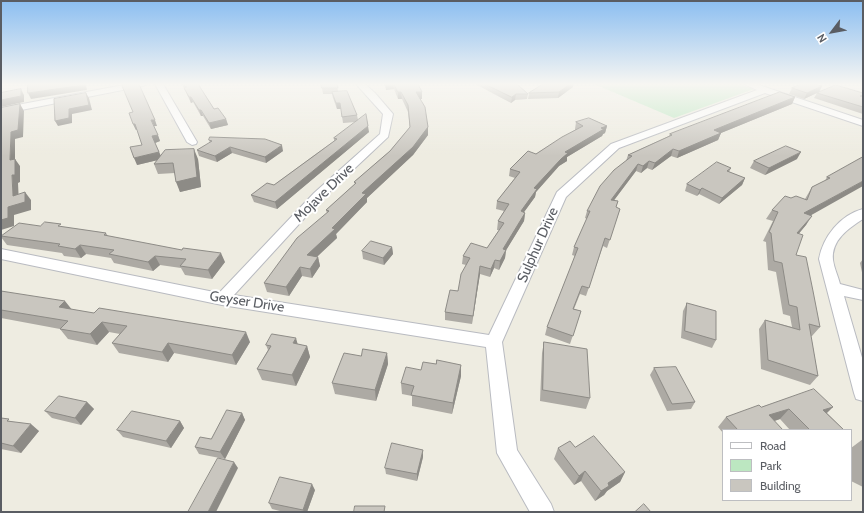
<!DOCTYPE html>
<html>
<head>
<meta charset="utf-8">
<style>
  body { margin:0 }
  #map { position:relative; width:864px; height:513px; overflow:hidden; background:#eeece1; font-family:Cabin,sans-serif }
  canvas { display:block }
  .frame { position:absolute; inset:0; border:2px solid #5a5d63; pointer-events:none }
  .legend { position:absolute; left:722px; top:429px; width:130px; height:72px; box-sizing:border-box; background:#fff; border:1px solid #bdbec1; margin:0; padding:5px 7px; list-style:none; font-size:12px; color:#5a5d63 }
  .legend li { display:flex; align-items:center; gap:8px; height:20px }
  .legend b { width:20px; border:1px solid #bdbec1 }
  .north { position:absolute; left:812px; top:12px; width:40px; height:40px; -webkit-text-stroke:3px #fff; paint-order:stroke; rotate:238deg; font-size:11px; font-weight:700; line-height:16px; text-align:center; color:#5a5d63 }
  .north::after { content:''; display:block; margin:auto; width:14px; height:18px; background:#5a5d63; clip-path:polygon(50% 0,100% 100%,50% 72%,0 100%) }
</style>
</head>
<body>
<div id="map">
<canvas width="864" height="513"></canvas>
<div class="frame"></div>
<ul class="legend">
<li><b style="height:5px;background:#fff"></b>Road</li>
<li><b style="height:11px;background:#bce7c1"></b>Park</li>
<li><b style="height:11px;background:#c9c6bf"></b>Building</li>
</ul>
<div class="north">N</div>
</div>
<script>
const g = document.querySelector('canvas').getContext('2d');
g.lineJoin = 'round';
function fillPath(path, color) { g.fillStyle = color; g.fill(path, 'evenodd'); }
function stroke(path, color, width, dash) { g.strokeStyle = color; g.lineWidth = width; g.lineCap = dash ? 'butt' : 'round'; g.setLineDash(dash || []); g.stroke(path); }
function drawText(font, color, halo, rows, align = 'center') {
  g.font = font + ' Cabin,sans-serif'; g.lineWidth = 4; g.setLineDash([]); g.textBaseline = 'middle'; g.strokeStyle = halo; g.fillStyle = color; for (const [text, x, y, turn = 0] of rows) {
    g.save(); g.translate(x, y); g.rotate((+turn || 0) * Math.PI / 180); g.textAlign = isNaN(turn) ? turn : align; if (halo) g.strokeText(text, 0, 0); g.fillText(text, 0, 0); g.restore();
  }
}
fillPath(new Path2D(`
  M594 84H740L754 89 674 118Z`), '#bce7c1');
const minor = new Path2D(`
  M129 84H147L143 86 1 114V108Z
  M155 84H163L197 142 196 144 192 145 187 142Z
  M356 84H365L375 93 393 114 388 137 322 199 234 295 489 335 557 192 611 144 757 90 744 84H756L863 120V126L765 93 619 148 566 197 502 342 517 450 551 504 554 512H530L497 453 486 347 222 305 1 259V249L219 293 314 193 380 134 383 114Z
  M863 209V219C849 228 831 240 833 260 834 268 838 276 840 284L863 290V300L844 296 863 361V401L856 399 854 393 819 259C823 237 840 215 863 209Z`);
stroke(minor, '#b9bbc1', 2);
fillPath(minor, '#fff');
fillPath(new Path2D(`
  M182 84H200L201 88 214 109 226 119 228 125 211 129 203 116H201L193 102 191 103Z
  M321 84H337L338 91 357 115 358 120 369 132 277 209 254 202 251 195 274 185 334 141V138L356 122 343 123 341 109H337L333 98 332 94H323Z
  M384 84H418L422 92V99H420L428 135 413 155 367 198V202L336 234 337 238 317 257H318L320 266 312 278 302 276 289 296 267 292 264 283 327 213 326 210 355 184 354 182 390 151 410 127 408 112 402 99H398L394 89 386 90Z
  M475 84H517L528 94 527 99 515 100 511 103Z
  M543 84H573V87L558 98 528 99 529 93Z
  M822 86 819 92 863 93V114L814 98 817 93 804 99 789 94 792 88Z
  M795 97 792 104 721 133 718 140 677 158 671 156 652 170 647 168 641 173 636 171 614 200 618 201 616 207 620 209 607 248 603 246 586 296 580 294 574 309 581 311 570 344 545 335 547 327 575 256 572 255 574 247 587 219 585 218 587 211 626 161 628 155 669 136 670 134Z
  M576 122 607 126 605 133 603 134 602 136 567 157V161L559 166 536 192 535 197 524 212 525 213 524 221 506 250 505 258 499 270 494 268 490 277 480 274 472 324 445 320V312L458 291 466 265 462 264 463 256 487 248 499 230H497L498 221 504 211 496 209 497 201 515 178 509 176 510 169 536 154 575 130V129Z
  M133 124 157 126H154L160 141 155 143 161 156 198 159 201 187 180 192 175 173 158 174 154 164 158 160 137 165 142 145 137 130H136Z
  M209 140 283 151 266 163 232 153 217 162 199 156 197 150 210 143Z
  M863 157 810 216 806 225 799 233 796 255 820 327 812 336H811L818 376 810 385 761 369 759 329 765 320 792 327 790 316 783 314 776 272 768 270 766 242 763 241 773 221 766 219 772 210 791 198 805 199 812 187 825 181 827 177Z
  M797 159 765 175 750 168 754 161Z
  M731 168 729 172 745 178 742 185 719 204 699 194 697 196 685 191 687 184Z
  M40 226 62 227 106 233 108 236 225 262 212 279 185 275 181 268 160 265 153 271 114 263 111 258 86 254 81 258 64 256 62 253 7 245 1 237V236Z
  M392 247 393 254 384 265 363 259 362 251Z
  M863 259V277L860 263Z
  M1 291 71 309 250 342 236 365 174 353 168 362 119 353 112 343 120 334 109 332 97 345 68 339 60 329 1 318Z
  M687 303 716 340 712 348 681 338 683 311Z
  M544 342 590 398 586 409 540 401 542 353Z
  M297 344 307 346 310 357 296 386 262 380 257 369 268 350 266 345Z
  M387 353 388 364 376 401 335 394 332 383 361 356Z
  M436 364 461 365V376L452 414 412 406V396L402 394 401 383 421 370Z
  M654 368 695 402 691 409 667 411 650 375Z
  M87 402 94 409 81 425 52 418 45 411Z
  M761 407H833L827 413 844 430H790L780 419 774 421 783 430H723V433L718 427 726 417Z
  M242 413 245 420 225 459 199 454 195 447 211 439Z
  M1 418 39 431 21 453 1 449Z
  M180 421 184 428 171 448 123 437 117 430Z
  M863 439V487L851 481V448Z
  M575 447 625 472 620 482 607 491 604 495 595 501 581 481 574 485 554 459 558 448Z
  M423 457 417 481 386 474 385 468Z
  M315 490 307 512H284L272 509 269 503Z`), '#adaaa4');
fillPath(new Path2D(`
  M84 84H86L87 90 31 99 28 93Z
  M386 84H393L394 89 386 90Z
  M570 84H573V87L558 98 559 92Z
  M822 86 819 92 804 99 807 93Z
  M21 89 24 95V102L1 107V100Z
  M398 92H401L402 99H398Z
  M416 92H422V99H417Z
  M86 93 89 98 92 110 72 114V123L58 126 55 121Z
  M516 94 515 100 511 103 512 97Z
  M189 97H191L193 102 191 103Z
  M795 97 792 104 721 133 718 140 677 158 679 151 714 130Z
  M336 103H340L341 109H337Z
  M20 104 24 111 23 137 15 139V167L10 160 11 132Z
  M199 110H201L203 116H201Z
  M226 119 228 125 211 129 209 123Z
  M151 120H155L157 126H154Z
  M133 124H135L138 130H136Z
  M368 126 369 132 277 209 275 202Z
  M607 126 605 133 603 134 602 136 567 157V161L559 166 536 192 535 197 519 219 521 211 534 188 565 152 601 128Z
  M428 127V135L413 155 367 198V202L336 234 337 238 309 264 307 255 362 193Z
  M158 135 160 141 155 143 152 136Z
  M282 145 283 151 266 163 265 157Z
  M230 147 232 153 217 162 215 156Z
  M194 149 198 159 201 187 180 192 176 182Z
  M673 149 671 156 652 170 655 163Z
  M159 152 162 159 137 165 134 158Z
  M801 152 797 159 765 175 769 168Z
  M15 159 20 166V182L18 183 19 204 13 196 12 175Z
  M649 161 647 168 641 173 643 166Z
  M638 164 636 171 609 207 611 200Z
  M745 178 742 185 719 204 722 198Z
  M863 181V186L799 222 804 213Z
  M702 188 699 194 697 196 700 190Z
  M25 192 31 200V210L14 215V226L1 230V220L8 207Z
  M525 213 524 221 502 257 503 249Z
  M812 216 806 225 792 242 797 233Z
  M80 245 86 254 81 258 75 249Z
  M392 247 393 254 384 265 383 258Z
  M506 250 505 258 499 270 500 261Z
  M221 253 225 262 212 279 208 270Z
  M155 256 160 265 153 271 148 262Z
  M318 257 320 266 312 278 310 269Z
  M495 260 494 268 490 277 491 269Z
  M480 266V274L472 324 473 316Z
  M300 267 302 276 289 296 286 287Z
  M65 301 73 311 59 307Z
  M102 322 109 332 97 345 90 334Z
  M246 332 250 342 236 365 232 355Z
  M296 338 299 349 293 343Z
  M168 343 174 353 168 362 162 352Z
  M307 346 310 357 296 386 292 375Z
  M387 353 388 364 376 401 375 390Z
  M461 365V376L452 414 453 403Z
  M87 402 94 409 81 425 75 418Z
  M833 407 822 417 823 410Z
  M789 409 780 419 760 426 769 415Z
  M242 413 245 420 225 459 220 452Z
  M180 421 184 428 171 448 166 441Z
  M31 424 39 431 21 453 13 446Z
  M423 450V457L417 481V474Z
  M234 462 238 468 216 512H208Z
  M585 471 581 481 574 485 579 476Z
  M625 472 620 482 607 491 604 495 595 501 601 491 608 483Z
  M312 484 315 490 307 512H304L303 510Z`), '#8d8b86');
const building = new Path2D(`
  M28 84H84V85L28 93Z
  M129 84H139L155 120H151L158 135 152 136 159 152 134 158 130 147 142 145 135 124H133L129 113 133 112 122 86Z
  M183 84H198L214 109 218 108 226 119 209 123 201 110H199L191 97H189L184 88 186 87Z
  M321 84H337L338 88H322Z
  M394 84H418L422 92H416L425 107 428 127 413 147 362 193 366 194 332 228 335 229 307 255 318 257 310 269 300 267 286 287 264 283 297 238 329 211 326 210 356 183 354 182 390 151 410 127 408 105 401 92H398Z
  M485 84H517L528 94H516L512 97Z
  M543 84H570L559 92 529 93Z
  M802 84H814L822 86 807 93 792 88Z
  M836 85 863 93V95L860 96 863 97V107L817 93Z
  M21 89V96L1 100V93Z
  M347 91 357 115 342 117 340 103H336L332 92Z
  M780 92 795 97 714 130 721 133 679 151 673 149 655 163 649 161 643 166 638 164 611 200 618 201 616 207 620 209 610 240 605 238 589 288 582 286 573 309 581 311 573 336 547 327 578 248 574 247 590 211H587L600 186 614 170 632 156 628 155 672 135 670 134Z
  M86 93 89 105 69 109V118L55 121 54 99Z
  M20 104 18 130 11 132 10 160 15 159V175H12L13 196 25 192V202L8 207V218L1 220V108Z
  M366 114 368 126 275 202 251 195 267 183 274 185 337 139 334 138Z
  M589 118 607 126 601 128 604 129 565 152 568 153 561 159 534 188 537 189 521 211 525 213 503 249 506 250 500 261 495 260 491 269 480 266 473 316 445 312 450 290 458 291 461 274 470 258 463 256 471 243 487 248 504 223 498 221 509 204 497 201 520 172 510 169 528 151 536 154 562 137 583 126 576 122Z
  M210 137 265 139 282 145 265 157 230 147 215 156 197 150 212 141 209 140Z
  M786 146 801 152 769 168 754 161Z
  M194 149 197 177 176 182 173 163 154 164 165 150Z
  M863 157V181L804 213 812 216 797 233 803 235 796 255 806 257 813 291 820 327 809 324 818 376 768 360 765 320 800 330 797 307 789 305 782 263 774 261 771 233 769 232 778 212 772 210 785 196 791 198 796 196 807 200 812 187 830 178 827 177Z
  M717 162 731 168 727 171 745 178 722 198 702 188 700 190 687 184Z
  M45 222 61 224 58 226 106 233 104 235 182 250 183 248 221 253 208 270 180 266 186 259 155 256 148 262 109 254 114 250 80 245 75 249 58 246 60 244 1 236 19 223 40 226Z
  M371 241 392 247 383 258 362 251Z
  M1 291 65 301 59 307 94 313 99 308 246 332 232 355 168 343 162 352 112 343 127 326 102 322 90 334 60 329 68 321 1 310Z
  M687 303 716 311V340L685 331Z
  M272 334 296 338 293 343 307 346 292 375 257 369 271 346 266 345Z
  M544 342 587 349 590 398 543 390Z
  M363 349 387 353 375 390 332 383 344 353 361 356Z
  M437 360 461 365 453 403 411 395 414 386 401 383 406 367 421 370 423 362 436 364Z
  M676 367 695 402 672 404 654 368Z
  M814 389 833 407 823 410 844 430H810L789 409 769 415 783 430H738L726 417 759 405 761 407Z
  M59 396 87 402 75 418 45 411Z
  M227 410 242 413 220 452 195 447 200 437 211 439Z
  M132 411 180 421 166 441 117 430Z
  M1 418 9 419 7 421 31 424 13 446 1 443Z
  M594 436 625 472 608 483 609 486 601 491 585 471 579 476 558 448 570 441 575 447Z
  M392 443 423 450 417 474 385 468Z
  M218 458 234 462 208 512H188Z
  M280 477 312 484 303 510 269 503Z
  M644 504 651 512H635Z
  M355 506H385L384 512H354Z`);
fillPath(building, '#c9c6bf');
stroke(building, '#8d8b86', 1);
const sky = g.createLinearGradient(0, 0, 0, 156);
sky.addColorStop(0, '#8bbef1');
sky.addColorStop(0.54, '#f7f6f2');
sky.addColorStop(1, '#f7f6f200');
g.fillStyle = sky;
g.fillRect(0, 0, 864, 156);
drawText('14px', '#5a5d63', '#fff', [
  ["Mojave Drive",324,193,-44],
  ["Sulphur Drive",538,245,-66],
  ["Geyser Drive",247,302,9]
]);
</script>
</body>
</html>
